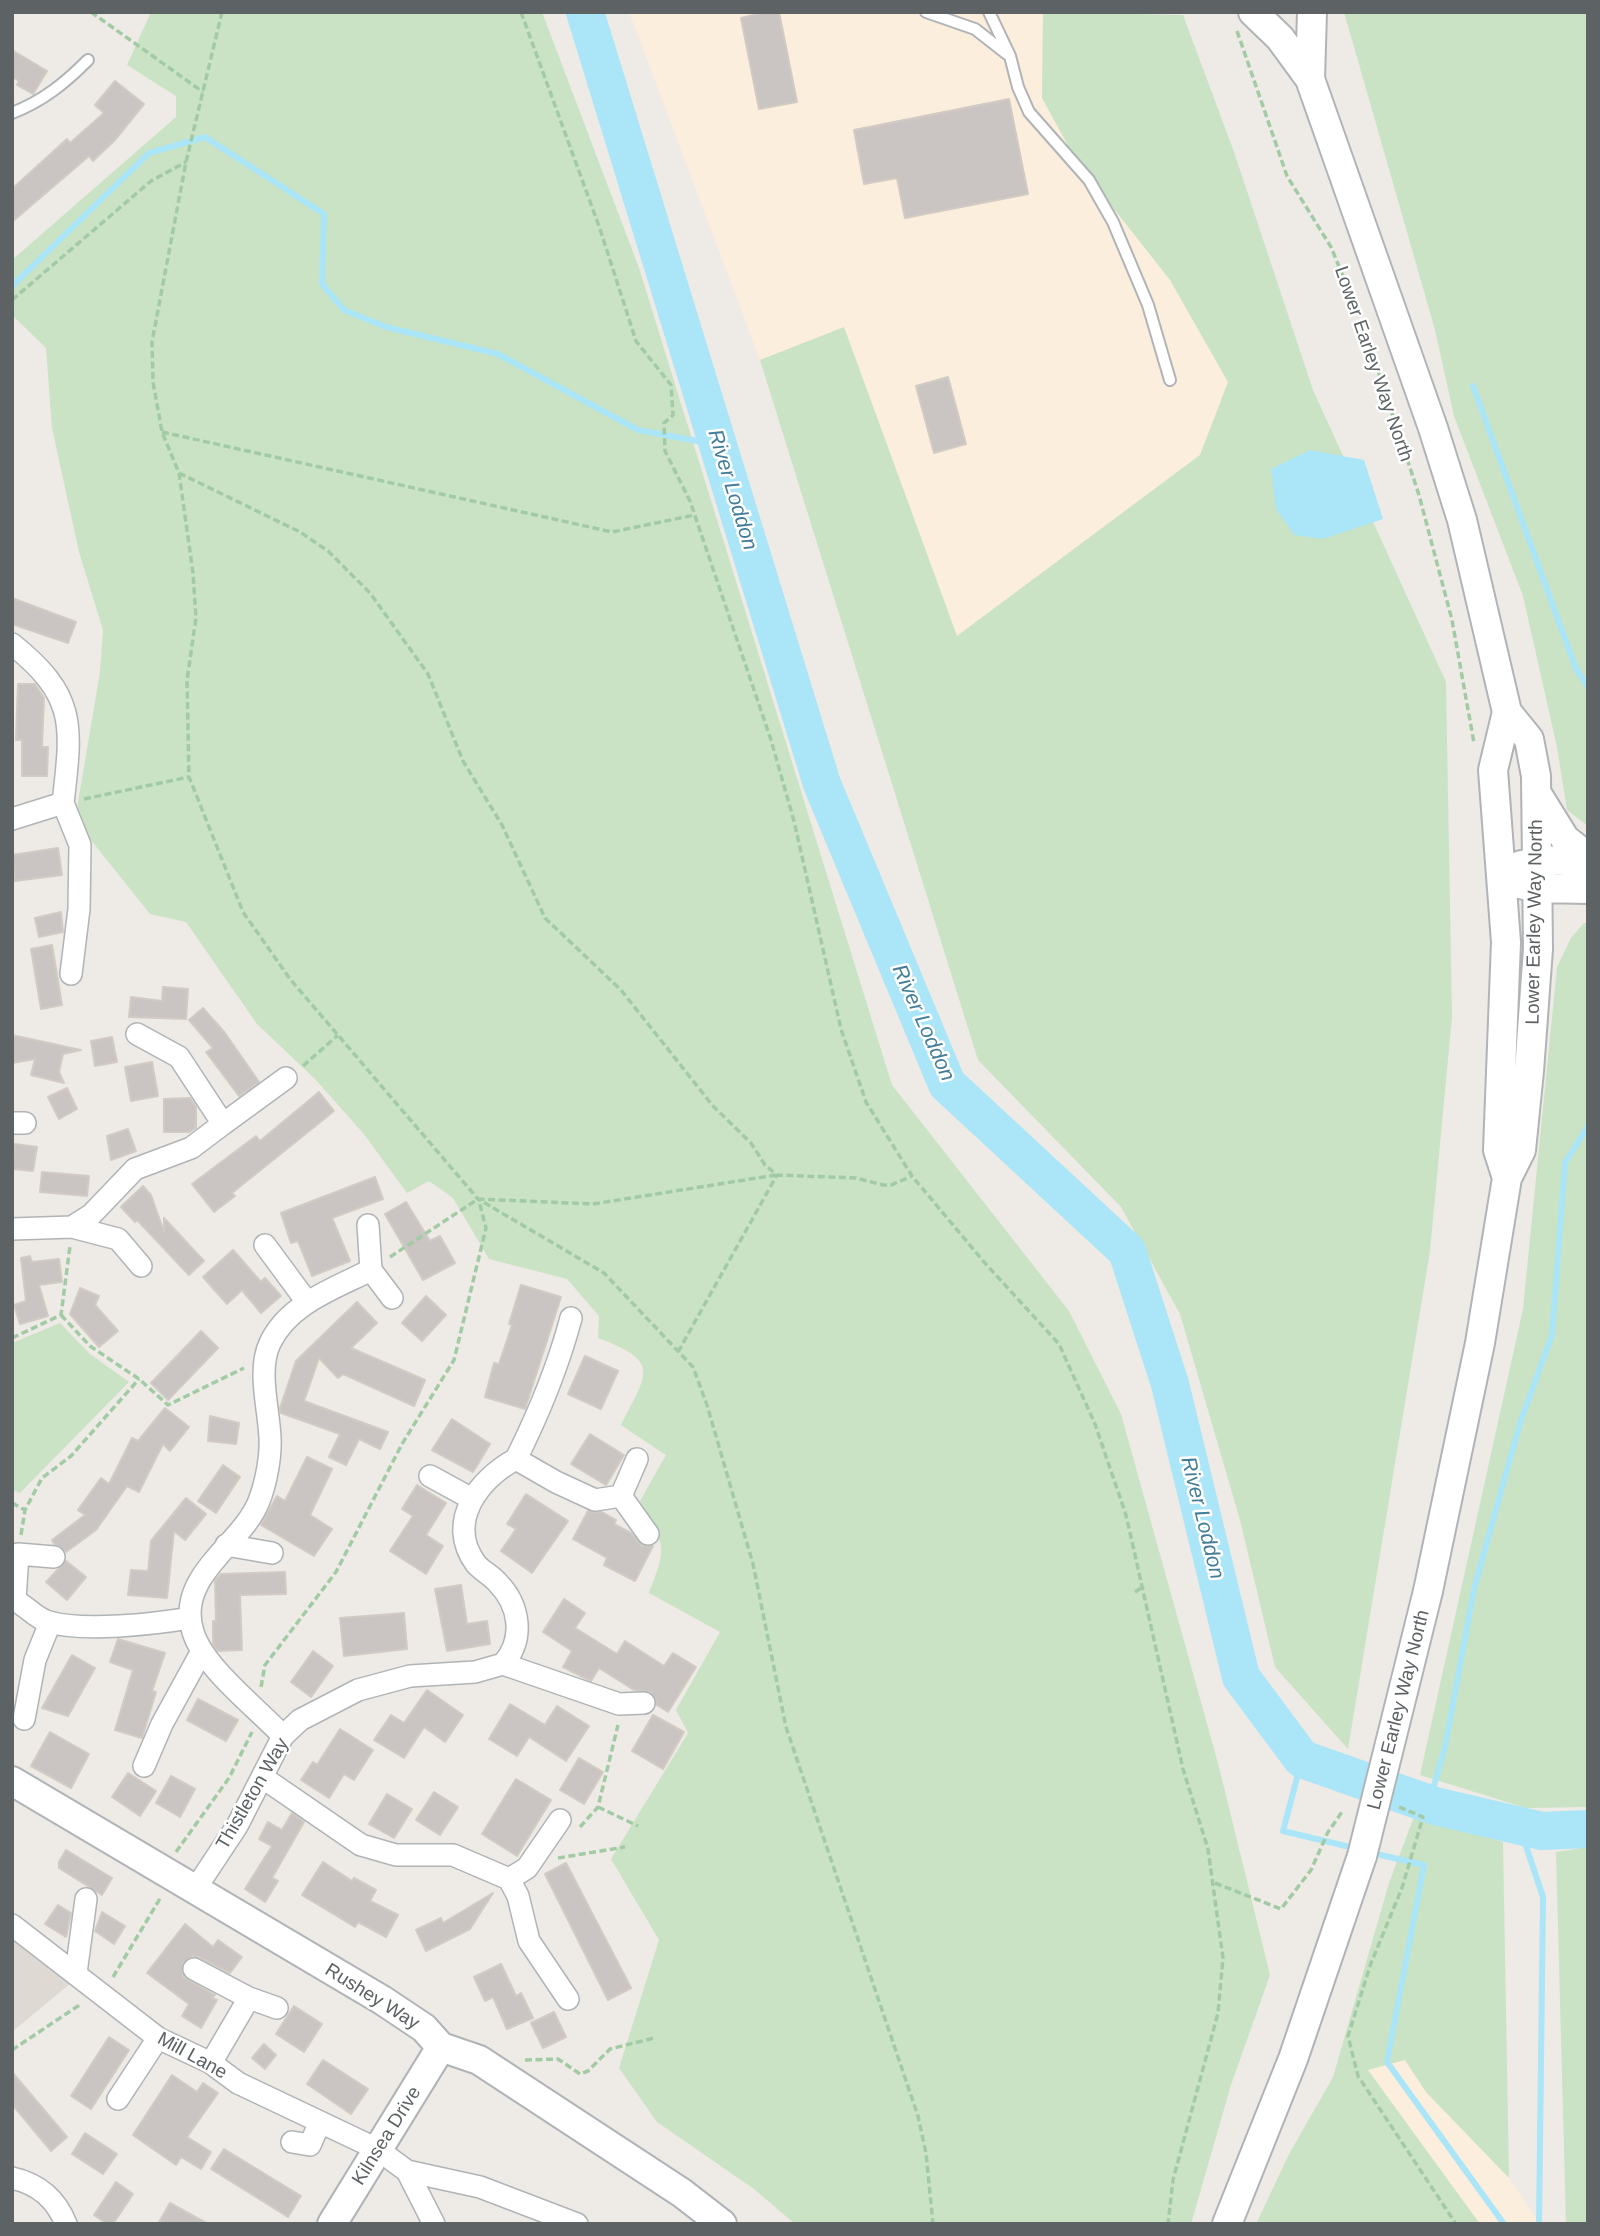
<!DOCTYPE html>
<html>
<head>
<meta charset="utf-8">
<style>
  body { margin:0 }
  #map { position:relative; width:1600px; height:2236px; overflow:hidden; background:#eeeae5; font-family:Helvetica,sans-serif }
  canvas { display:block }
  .frame { position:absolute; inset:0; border:14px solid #5d6264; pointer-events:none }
</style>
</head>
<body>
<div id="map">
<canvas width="1600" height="2236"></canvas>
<div class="frame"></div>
</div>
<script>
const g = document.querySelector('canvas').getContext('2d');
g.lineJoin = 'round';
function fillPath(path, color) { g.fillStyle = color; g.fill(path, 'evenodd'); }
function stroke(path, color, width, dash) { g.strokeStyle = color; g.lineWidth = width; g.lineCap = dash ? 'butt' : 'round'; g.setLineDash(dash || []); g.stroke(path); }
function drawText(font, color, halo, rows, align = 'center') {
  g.font = font + ' Helvetica,sans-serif'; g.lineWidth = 5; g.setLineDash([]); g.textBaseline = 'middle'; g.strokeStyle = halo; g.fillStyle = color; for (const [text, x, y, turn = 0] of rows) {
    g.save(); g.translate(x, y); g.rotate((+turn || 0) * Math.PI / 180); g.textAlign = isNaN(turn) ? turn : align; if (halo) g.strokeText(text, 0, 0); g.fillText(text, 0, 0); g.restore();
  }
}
fillPath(new Path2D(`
  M629 12H1043L1042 98 1077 162 1170 280 1228 382 1200 455 957 636 844 328 760 360Z
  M1405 2060 1426 2092 1509 2178 1540 2224H1256L1289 2154 1333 2077Z`), '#fbeedd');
fillPath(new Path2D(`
  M12 1939 71 1983 12 2032Z`), '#dedad3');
fillPath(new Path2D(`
  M151 12H542L639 268 892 1085 1069 1311 1121 1414 1219 1767 1270 1975 1231 2085 1191 2224H795L754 2189 657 2122 619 2068 659 1940 611 1859 688 1733 676 1710 720 1632 649 1593C668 1544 665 1547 640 1501L666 1455 621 1425C647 1373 662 1362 598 1338L599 1316 567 1279 489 1259 453 1198 429 1181 407 1193 363 1133 316 1080 257 1024 186 922 150 914 75 820 100 672 103 630 79 552 52 428 46 348 12 315V260L176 117V96L127 65Z
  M1043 12 1183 15 1234 152 1313 390 1446 682 1452 1017 1430 1251 1348 1749 1275 1667 1240 1520 1180 1314 1121 1207 978 1060 760 360 844 327 957 636 1200 455 1228 382 1170 280 1077 162 1042 98Z
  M1344 12H1588V826L1567 810 1557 747 1523 596 1454 416 1435 330Z
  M1584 923H1588V1807L1526 1808 1420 1775 1523 1309 1557 967 1571 938Z
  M60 1323 90 1354 129 1382 20 1493 12 1490V1343Z
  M1415 1814 1503 1842 1509 2178 1426 2092 1405 2060 1368 2070 1480 2224H1256L1289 2154 1333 2077 1389 1883Z
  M1588 1847V2224H1566L1556 1852Z`), '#cae3c4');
fillPath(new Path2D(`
  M1310 450 1364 460 1383 519 1323 539 1294 535 1276 509 1271 469Z`), '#abe5f8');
stroke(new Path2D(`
  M12 286 149 153 205 137 324 214 322 284 344 310 386 327 498 354 638 430 719 445
  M1473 386 1576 669 1588 687
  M1302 1759 1283 1831 1358 1849
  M1429 1803 1445 1747 1474 1589 1520 1423 1552 1335 1565 1163 1588 1126
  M1519 1825 1543 1897 1539 2224
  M1372 1853 1424 1865 1387 2062 1504 2224`), '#abe5f8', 6);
stroke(new Path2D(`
  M585 12 822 784 947 1084 1127 1251 1170 1384 1241 1677 1302 1759 1435 1806 1542 1831 1588 1829`), '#abe5f8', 38);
const building = new Path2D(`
  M766 12H779L797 102 759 109 741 18Z
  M12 50 47 71 33 94 17 85 19 81 12 77Z
  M115 81 144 104 115 140 93 161 89 156 12 222V189L67 139 70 143 104 113 95 105Z
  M1009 99 1028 194 905 218 897 178 864 184 854 130Z
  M948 377 966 444 934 453 916 386Z
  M12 598 76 622 68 643 12 624Z
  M18 684H35L44 698 42 747H48L47 776H22V740H16Z
  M58 848 62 875 15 881 12 855Z
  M61 912 63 932 39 937 35 918Z
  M52 945 62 1005 41 1009 31 949Z
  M163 987 188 989 186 1019 129 1017 131 997 162 1001Z
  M203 1008 225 1033 259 1082 239 1096 206 1052 213 1048 189 1020Z
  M12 1035 81 1050 63 1054 59 1072 64 1083 31 1075 35 1059 12 1063Z
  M112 1037 117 1062 95 1066 91 1041Z
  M152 1062 158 1096 131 1101 125 1067Z
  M67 1088 77 1109 59 1119 48 1097Z
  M319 1092 334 1111 232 1193 235 1196 214 1212 192 1184 256 1136 260 1141Z
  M190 1098 196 1107V1128L189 1132H164V1099Z
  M128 1129 136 1151 111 1160 107 1136Z
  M15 1144 37 1147 33 1171 12 1169Z
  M42 1172 89 1176 87 1196 40 1192Z
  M375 1177 383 1199 332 1218 350 1261 312 1276 298 1241 291 1243 281 1213Z
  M143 1186 151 1195 164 1232V1218L204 1261 189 1275 137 1220 135 1222 121 1207Z
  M406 1202 430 1241 440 1236 455 1263 423 1280 385 1214Z
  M233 1250 261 1282 265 1278 281 1296 261 1313 242 1290 227 1304 203 1277Z
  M30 1256 32 1262 59 1259 62 1282 39 1285 48 1316 20 1324 14 1305 26 1301 21 1258Z
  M521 1285 561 1297 525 1409 485 1397 494 1363 499 1364 512 1325 509 1324Z
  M80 1288 99 1296 95 1305 118 1331 99 1347 70 1314Z
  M426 1296 446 1315 422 1341 402 1323Z
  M357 1302 377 1323 351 1348 425 1380 414 1406 343 1374 338 1378 319 1358 304 1401 388 1432 380 1449 359 1439 346 1465 329 1457 340 1434 281 1413 280 1408 296 1361Z
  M201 1331 218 1348 168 1400 151 1383Z
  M585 1356 618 1371 601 1409 568 1394Z
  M165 1408 189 1427 170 1451 163 1444 139 1492 127 1486 96 1530 66 1552 54 1544 52 1540 85 1515 78 1510 101 1478 109 1484 132 1438 138 1441Z
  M210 1416 239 1423 236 1444 208 1441Z
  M452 1419 490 1444 473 1472 432 1450Z
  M590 1434 624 1455 606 1485 571 1464Z
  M307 1457 332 1469 310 1515 332 1529 314 1556 261 1525 277 1496 285 1501Z
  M223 1465 240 1477 216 1513 198 1501Z
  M417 1485 446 1503 426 1535 443 1546 426 1574 390 1551 413 1516 402 1509Z
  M526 1494 568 1521 532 1573 501 1551 516 1529 507 1524Z
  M186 1498 206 1514 185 1540 174 1531 167 1598 128 1595 131 1570 148 1571 151 1541Z
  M588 1511 602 1512 616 1520 614 1524 631 1533 642 1546H653L635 1581 604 1565 607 1558 573 1539Z
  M66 1561 86 1577 67 1600 46 1582Z
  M285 1572 286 1594 240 1595 242 1650 218 1651 213 1644V1621H216L215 1581 221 1574Z
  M461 1585 467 1624 487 1621 490 1644 447 1651 435 1589Z
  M564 1599 585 1613 575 1628 617 1654 625 1641 664 1666 673 1653 696 1667 668 1712 657 1705 651 1692 634 1690 599 1668 591 1681 563 1667 572 1651 543 1632Z
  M404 1613 407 1649 344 1656 340 1618Z
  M118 1639 165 1653 152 1691 156 1692 142 1738 115 1730 133 1670 110 1662Z
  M313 1651 333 1666 311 1697 291 1682Z
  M72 1655 95 1668 68 1716 42 1708Z
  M427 1690 463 1715 445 1742 424 1727 404 1758 374 1740 391 1715 404 1723Z
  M198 1699 238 1720 226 1741 187 1720Z
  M510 1704 545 1725 557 1706 589 1726 566 1761 529 1737 517 1756 489 1739Z
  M653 1715 684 1732 663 1769 632 1751Z
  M340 1729 373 1750 354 1780 344 1774 329 1798 301 1780 313 1762 317 1765Z
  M50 1732 89 1754 71 1788 31 1766Z
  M579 1758 603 1772 584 1804 560 1790Z
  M128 1773 156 1791 140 1816 112 1797Z
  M171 1776 195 1789 180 1817 156 1803Z
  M516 1779 551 1800 517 1856 482 1834Z
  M434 1792 458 1807 440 1835 416 1820Z
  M387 1794 412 1809 394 1838 369 1824Z
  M292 1813 304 1822 272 1878 278 1881 265 1902 245 1889 272 1846 259 1839 268 1822 282 1830Z
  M66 1850 112 1878 102 1895 59 1868V1862Z
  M323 1862 352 1881 354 1878 376 1890 370 1901 398 1915 386 1937 358 1922 355 1927 302 1895Z
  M566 1863 631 1988 608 2000 545 1874Z
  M493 1893 470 1929 426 1951 416 1930 441 1918 443 1923Z
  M58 1905 71 1913 66 1937 45 1924Z
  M102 1912 125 1926 114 1944 95 1931Z
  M185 1924 213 1947 218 1940 242 1957 230 1973 199 1957 193 1956 183 1962V1977L215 1995 212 1998 217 2000 201 2028 182 2016 189 2004 147 1973Z
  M501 1964 516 1996 521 1993 533 2018 507 2029 493 1997 485 2001 474 1977Z
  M294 2006 322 2024 304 2052 276 2034Z
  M554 2012 566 2037 543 2048 531 2023Z
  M109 2037 129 2050 91 2109 71 2096Z
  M264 2044 276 2055 265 2069 252 2058Z
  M323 2060 368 2089 351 2114 307 2084Z
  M12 2072 67 2137 51 2151 12 2104Z
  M172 2075 197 2092 203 2083 218 2093 187 2137 211 2152 201 2169 181 2157 176 2165 133 2135Z
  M85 2133 117 2154 103 2174 72 2154Z
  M224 2149 301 2196 288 2217 211 2169Z
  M116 2182 133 2194 113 2224H107L94 2215Z
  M170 2203 208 2224H158Z`);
fillPath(building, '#cac5c2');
stroke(building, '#d2cbc4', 2);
const lane = new Path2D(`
  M926 12 975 29 1007 54
  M989 12 1010 56 1018 87 1029 112 1089 180 1113 222 1148 305 1170 380
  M12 113C43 101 65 83 88 60`);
const street = new Path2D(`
  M12 644C77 696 72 725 63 803
  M12 819 63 803 80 845 79 909 71 974
  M12 1123H25
  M223 1124 286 1078
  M368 1225 371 1270
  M72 1227 91 1215 135 1169 191 1148 223 1124 179 1057 137 1034
  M12 1229 72 1227 118 1239 141 1266
  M265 1245 307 1302
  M516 1459C539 1413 558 1367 571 1318
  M430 1476 472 1499
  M621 1496 648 1534
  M226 1545 272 1553
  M12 1600C25 1603 34 1618 49 1622 84 1632 154 1624 190 1618
  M15 1600 18 1554 54 1557
  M503 1664C525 1639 520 1605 497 1582 491 1575 482 1571 476 1564 445 1522 479 1479 516 1459L556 1482 595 1500 621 1496 637 1459
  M24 1719 35 1660 50 1623
  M283 1736C257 1708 204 1668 193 1632 175 1576 242 1545 259 1501 266 1483 271 1457 270 1438 269 1409 257 1370 270 1343 288 1304 335 1288 371 1270L392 1298
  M144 1766 162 1724 202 1651
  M262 1777 361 1845 396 1855H453L509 1879 518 1896 529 1941 568 1999
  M509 1879 527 1868 560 1820
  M194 1891 237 1826 283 1736 300 1720 358 1690 410 1676 475 1672 503 1664 619 1704 644 1703
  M12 1925 158 2038 211 2063 238 2083 377 2149 407 2171 480 2187 577 2224
  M194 1969 249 1998 277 2008
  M76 1973 86 1899
  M211 2063 249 1998
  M118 2099 158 2038
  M292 2142 310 2145 319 2124
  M407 2171 434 2224
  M12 2178C39 2184 56 2199 66 2224`);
const secondary = new Path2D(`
  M1253 12 1280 38 1310 79 1433 428 1462 520 1507 712 1493 770 1506 942 1498 1150 1507 1178
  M1310 79 1312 12
  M1539 797 1565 839 1588 857
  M1521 865 1557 860 1588 862
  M1520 884 1538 888 1588 889
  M1428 1591 1480 1343 1507 1178 1521 1150 1529 1071 1538 949 1536 776 1529 739 1507 712
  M12 1781 382 2000 424 2028 441 2047 479 2060 682 2193 722 2224
  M332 2224 441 2047
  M1227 2224 1293 2059 1362 1856`);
stroke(lane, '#b0b4b6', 14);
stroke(street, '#b0b4b6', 24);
stroke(secondary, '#b0b4b7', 32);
stroke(new Path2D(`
  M91 12 203 92
  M222 12 186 162 152 342 153 382 162 432 179 473 193 573 196 618 187 680 189 777 243 912 290 979 478 1199 604 1273 693 1367 707 1405 753 1564 786 1727 918 2116 926 2153 933 2224
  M521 12 600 229 636 341 671 385 673 415 664 423 665 451 690 501 771 740 794 821 841 1029 866 1102 912 1176 984 1262 1059 1344 1095 1424 1126 1515 1183 1769 1208 1849 1223 1958 1218 2013 1173 2180 1168 2224
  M1237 31 1287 176 1331 247 1364 328 1419 495 1452 620 1474 743
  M12 300 151 181 186 162
  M162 432 612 532 695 515
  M179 473 300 532 328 551 370 593 428 674 463 761 502 825 545 918 621 990 713 1106 751 1143 765 1165 777 1175 856 1178 883 1185H891L912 1176
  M84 799 189 777
  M303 1066 338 1035
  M390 1257 478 1199 593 1204 776 1175
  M61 1315 90 1346 139 1379 168 1405 244 1368
  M12 1338 61 1315 70 1246
  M678 1352 777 1175
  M12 1503 25 1510
  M21 1535 25 1510 42 1478 71 1456 139 1379
  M1135 1592 1144 1586
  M261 1687 265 1665 336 1572 402 1444 454 1360 486 1228 479 1201
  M598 1807 638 1826
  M1399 1807 1423 1817 1402 1888 1371 1963 1348 2036 1358 2076 1456 2224
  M580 1827 598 1807 618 1725
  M176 1852 229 1778 252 1732
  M558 1858 625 1847
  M1215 1883 1281 1909 1311 1870 1328 1832 1342 1812
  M113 1977 161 1897
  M12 2050 81 2004
  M525 2060 558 2059 580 2074 588 2071 610 2049 654 2038`), '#a2cba5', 3.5, [7, 3.5]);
stroke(lane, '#fff', 10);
stroke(street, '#fff', 21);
stroke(secondary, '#fff', 28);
const secondaryBridge = new Path2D(`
  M1362 1856 1428 1591`);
stroke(secondaryBridge, '#b0b4b7', 32, []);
stroke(secondaryBridge, '#fff', 28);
drawText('19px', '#5d6264', '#fff', [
  ["Lower Earley Way North",1373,364,71],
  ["Lower Earley Way North",1535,922,-89],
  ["Lower Earley Way North",1399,1710,-76],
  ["Thistleton Way",253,1794,-60],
  ["Rushey Way",372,1997,32],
  ["Mill Lane",192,2056,29],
  ["Kilnsea Drive",387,2136,-58]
]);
drawText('italic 21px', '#437d98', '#fff', [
  ["River Loddon",732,490,73],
  ["River Loddon",923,1023,66],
  ["River Loddon",1202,1518,76]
]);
</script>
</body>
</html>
